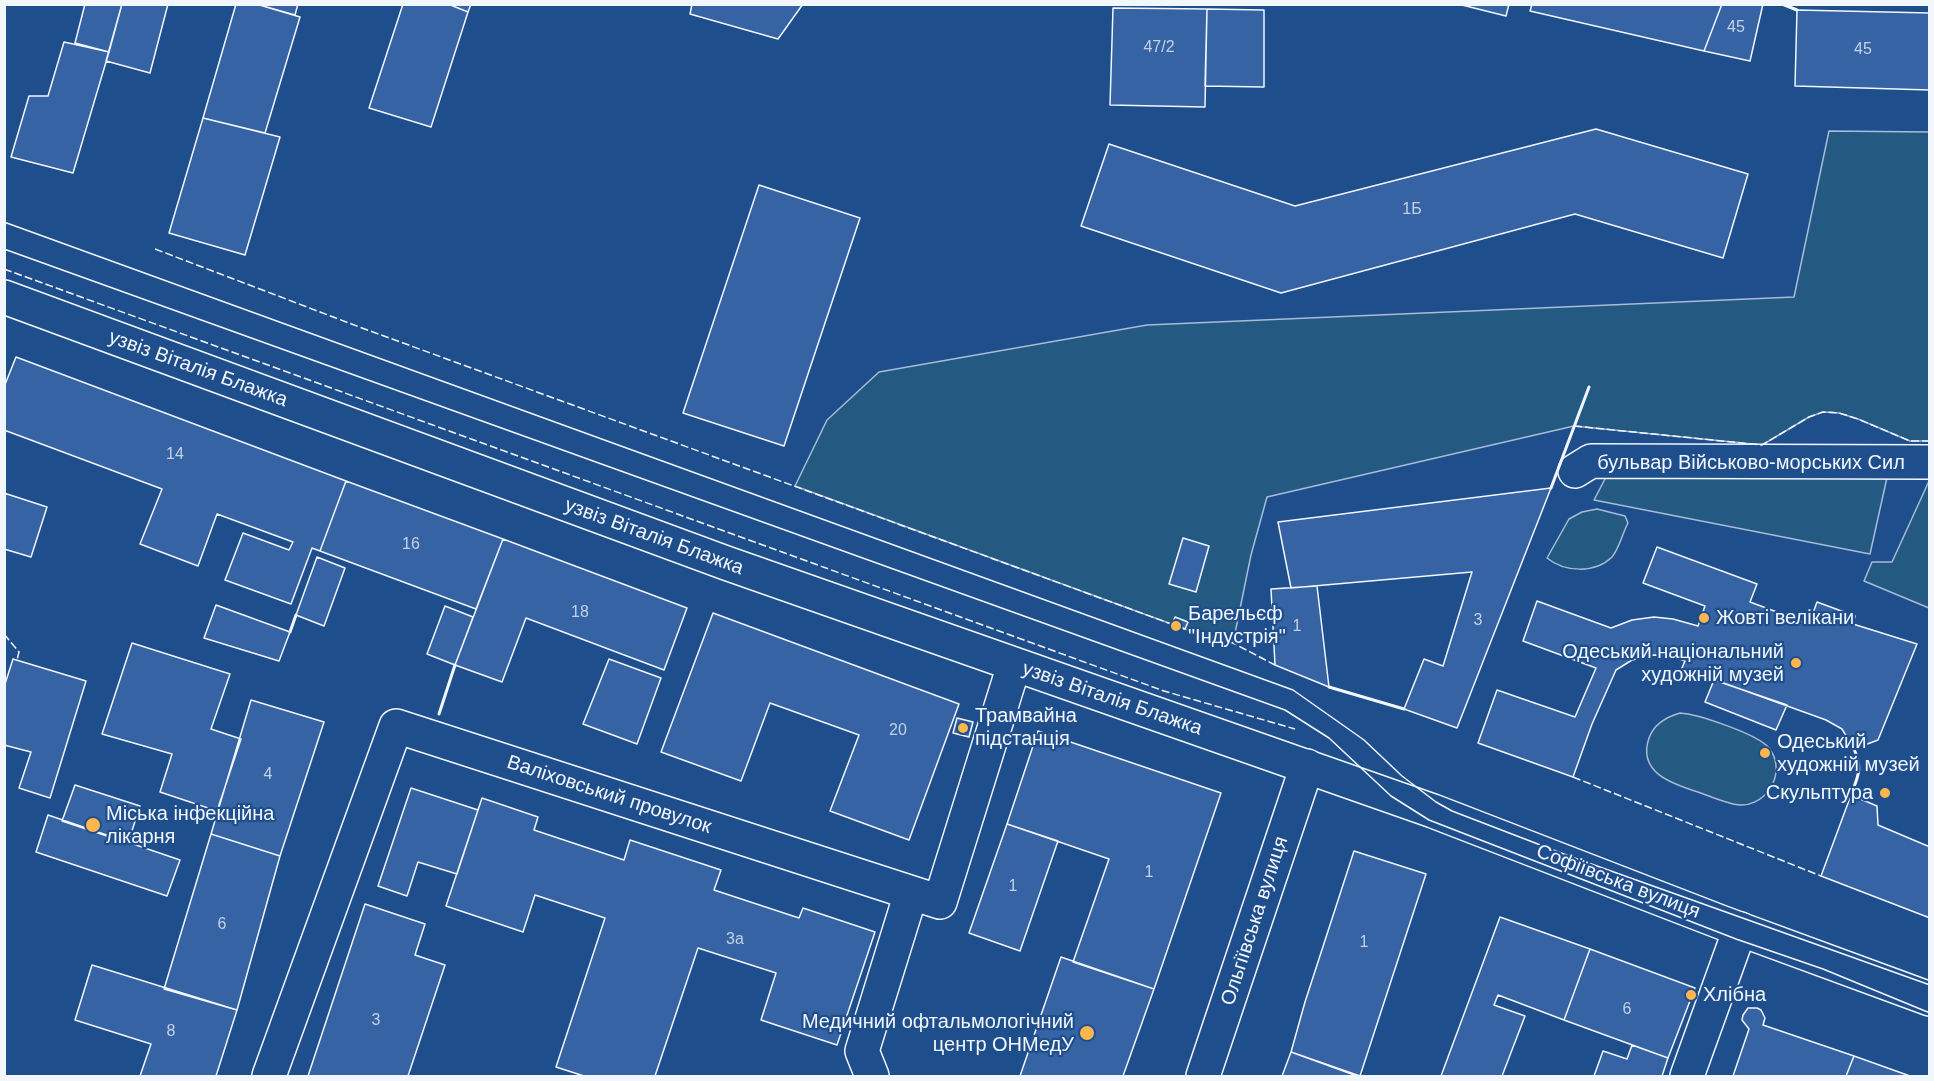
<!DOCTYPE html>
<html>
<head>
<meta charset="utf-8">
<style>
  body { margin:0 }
  #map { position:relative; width:1934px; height:1081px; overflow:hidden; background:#1f4e8c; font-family:Arial,sans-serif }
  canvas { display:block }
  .frame { position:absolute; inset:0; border:6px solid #f2f6ff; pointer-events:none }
</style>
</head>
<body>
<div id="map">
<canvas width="1934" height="1081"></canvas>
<div class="frame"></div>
</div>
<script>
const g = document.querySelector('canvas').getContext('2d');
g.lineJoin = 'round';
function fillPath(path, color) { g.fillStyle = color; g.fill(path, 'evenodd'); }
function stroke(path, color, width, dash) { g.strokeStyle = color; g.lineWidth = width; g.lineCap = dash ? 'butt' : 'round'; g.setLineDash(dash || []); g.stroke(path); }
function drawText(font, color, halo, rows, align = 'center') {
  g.font = font + ' Arial,sans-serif'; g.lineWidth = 4.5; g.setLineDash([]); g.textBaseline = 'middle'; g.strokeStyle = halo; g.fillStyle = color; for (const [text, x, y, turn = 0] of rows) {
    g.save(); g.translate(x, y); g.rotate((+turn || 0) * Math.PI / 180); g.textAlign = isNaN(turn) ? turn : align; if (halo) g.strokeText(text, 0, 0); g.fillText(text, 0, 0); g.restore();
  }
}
const green = new Path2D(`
  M1829 131 1929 132V441H1910L1858 419 1839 413 1823 412 1809 417 1762 445 1574 426 1267 497 1251 555 1233 643 1185 629 795 486 827 420 879 372 1147 325 1794 297Z
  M1888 473 1870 554 1594 500 1606 477Z
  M1929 481V608L1864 581 1872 562H1892Z
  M1597 509 1625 516 1628 523C1623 532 1619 549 1612 557 1595 574 1564 572 1547 558L1569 519 1582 512Z
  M1680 713C1697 714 1758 734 1769 748 1789 773 1764 812 1733 804 1721 801 1709 796 1698 792 1673 784 1637 773 1649 738 1654 724 1666 717 1680 713Z`);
fillPath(green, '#245a82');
stroke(green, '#a8bbd7', 1.5);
const building = new Path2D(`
  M85 4H122L109 52 75 43Z
  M122 4H168L150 73 106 61Z
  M236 4H256L300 17 265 133 203 118Z
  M256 4H298L295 15Z
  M403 4H448L468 12 431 127 369 108Z
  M448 4H471L468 12Z
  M692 4H803L778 39 690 14Z
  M1458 4H1509L1506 16Z
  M1532 4H1722L1704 51 1530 11Z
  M1722 4H1763L1750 61 1704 51Z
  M1113 8 1207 9 1205 107 1110 105Z
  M1207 9 1264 10V87L1205 86Z
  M1797 10 1930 13V90L1795 86Z
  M64 42 109 52 73 173 11 157 29 96H48Z
  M203 118 280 137 245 255 169 233Z
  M1596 129 1748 174 1723 258 1575 214 1281 293 1081 226 1109 144 1295 206Z
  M759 185 860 218 784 446 683 413Z
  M16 357 346 481 320 551 312 548 291 604 225 580 243 533 289 550 293 542 217 514 198 566 140 544 162 489 4 430V387Z
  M346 481 503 539 476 609 320 551Z
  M1551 488 1457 728 1404 709 1424 659 1443 666 1472 572 1291 588 1278 522Z
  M4 493 47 507 31 557 4 549Z
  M1183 538 1209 546 1196 592 1169 584Z
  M503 539 687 608 664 670 526 618 502 682 455 665Z
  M1657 547 1757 584 1750 602 1809 624 1817 602 1855 616 1853 624 1917 644 1878 740 1854 749 1842 729 1826 720 1682 668 1685 661 1671 656 1654 655 1632 660 1616 670 1592 724 1573 777 1478 743 1497 690 1575 717 1596 668 1523 641 1537 601 1611 628 1632 620 1654 617 1673 619 1698 626 1705 606 1643 583Z
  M317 557 345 568 324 626 296 615Z
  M1317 586 1329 687 1275 665 1271 589Z
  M216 605 290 632 279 661 204 638Z
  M445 606 473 617 455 665 427 654Z
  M713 613 959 704 909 840 830 811 859 735 770 703 741 781 661 752Z
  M1175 617 1188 622 1185 629 1172 624Z
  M132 643 230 674 211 729 241 739 217 811 160 792 172 754 102 734Z
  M13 659 86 681 50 798 19 788 31 752 4 745V687Z
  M609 659 661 678 637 744 583 724Z
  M1714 680 1787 705 1776 730 1705 702Z
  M251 700 324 722 280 856 211 834Z
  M957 718 973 722 969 737 953 733Z
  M1038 731 1221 793 1154 989 1073 962 1109 859 1007 824Z
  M75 785 140 806 128 843 62 821Z
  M411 788 478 810 457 874 418 862 407 896 378 886Z
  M1851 795 1877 806 1878 825 1930 847V918L1821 876Z
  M482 798 538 817 534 830 624 860 630 840 721 870 714 890 799 918 803 908 875 932 837 1045 761 1020 776 973 698 948 655 1076H584L556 1067 605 918 535 895 523 932 446 906Z
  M48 815 180 860 167 896 36 852Z
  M1007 824 1058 841 1020 951 969 933Z
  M211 834 280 856 237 1010 164 989Z
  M1354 851 1426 874 1360 1076 1291 1052 1305 1002Z
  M365 904 425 924 415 955 445 965 408 1076H308Z
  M1500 917 1590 949 1564 1020 1498 995 1494 1005 1525 1016 1502 1076H1441Z
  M1590 949 1695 988 1668 1058 1564 1020Z
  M1061 957 1154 989 1123 1076H1020Z
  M92 965 237 1010 216 1076H140L151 1044 75 1020Z
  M1748 1008H1757L1761 1010 1765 1018 1763 1025 1854 1056 1846 1076H1733L1749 1029 1742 1020 1743 1015Z
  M1632 1045 1668 1058 1662 1076H1594L1603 1051 1627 1059Z
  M1291 1052 1357 1076H1282Z
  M1854 1056 1910 1076H1846Z`);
fillPath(building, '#3563a3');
stroke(building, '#f2f6ff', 1.5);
const minor = new Path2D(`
  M1575 471 1591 461 1930 462
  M269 1076 396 726 940 902 1014 665
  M872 1076 862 1051 911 893
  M1203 1076 1307 766
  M1687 1076 1740 929`);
const major = new Path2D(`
  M4 297 726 563 1433 811 1723 923 1930 999`);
stroke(minor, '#f2f6ff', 36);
stroke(major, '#f2f6ff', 36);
stroke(minor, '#1f4e8c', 33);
stroke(major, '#1f4e8c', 33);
stroke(new Path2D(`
  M4 222 1293 690 1364 740 1402 776 1436 802 1452 811 1569 856 1930 985
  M4 249 1285 710 1329 738 1391 796 1429 820 1736 939 1823 969 1930 1013`), '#f2f6ff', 1.5);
stroke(new Path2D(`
  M155 249 362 328 1185 629 1233 643 1275 665
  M4 269 1164 691 1295 729
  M1574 426 1762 445 1809 417 1823 412 1839 413 1858 419 1910 441H1930
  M4 634 19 652 17 660
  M1573 777 1821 876`), '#f2f6ff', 1.5, [8, 3]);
stroke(new Path2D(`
  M1782 4 1797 10
  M1551 488 1589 387
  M290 632 296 615
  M1329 687 1404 709
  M439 714 455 665
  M1851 795C1858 776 1863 769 1854 749`), '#f2f6ff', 3);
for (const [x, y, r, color] of [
  [1704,618,6,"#ffb74d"],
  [1176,626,6,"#ffb74d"],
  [1796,663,6,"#ffb74d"],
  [963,728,6,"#ffb74d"],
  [1765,753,6,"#ffb74d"],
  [1885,793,6,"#ffb74d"],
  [93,825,8,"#ffb74d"],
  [1691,995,6,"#ffb74d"],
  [1087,1033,8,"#ffb74d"]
]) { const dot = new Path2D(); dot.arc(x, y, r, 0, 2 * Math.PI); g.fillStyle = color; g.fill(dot); stroke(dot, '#1f4e8c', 2); }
drawText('16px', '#c3d1e8', null, [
  ["45",1736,28],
  ["47/2",1159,48],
  ["45",1863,50],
  ["1Б",1412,210],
  ["14",175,455],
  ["16",411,545],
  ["18",580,613],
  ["3",1478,621],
  ["1",1297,627],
  ["20",898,731],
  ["4",268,775],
  ["1",1149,873],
  ["1",1013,887],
  ["6",222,925],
  ["3а",735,940],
  ["1",1364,943],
  ["6",1627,1010],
  ["3",376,1021],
  ["8",171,1032]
]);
drawText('20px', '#f2f6ff', '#1f4e8c', [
  ["узвіз Віталія Блажка",198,369,20],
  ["бульвар Військово-морських Сил",1751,463],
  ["узвіз Віталія Блажка",654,537,20],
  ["узвіз Віталія Блажка",1112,699,19],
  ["Валіховський провулок",609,795,18],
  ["Софіївська вулиця",1618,882,21],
  ["Ольгіївська вулиця",1255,921,-72]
]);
drawText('20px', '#f2f6ff', '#1f4e8c', [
  ["Барельєф",1188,614],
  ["\"Індустрія\"",1188,637],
  ["Жовті велікани",1716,618],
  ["Одеський національний",1784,652,"right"],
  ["художній музей",1784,675,"right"],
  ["Трамвайна",975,716],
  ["підстанція",975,739],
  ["Одеський",1777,742],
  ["художній музей",1777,765],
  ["Скульптура",1873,793,"right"],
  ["Міська інфекційна",106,814],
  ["лікарня",106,837],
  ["Хлібна",1703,995],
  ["Медичний офтальмологічний",1074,1022,"right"],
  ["центр ОНМедУ",1074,1045,"right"]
], 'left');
</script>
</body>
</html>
